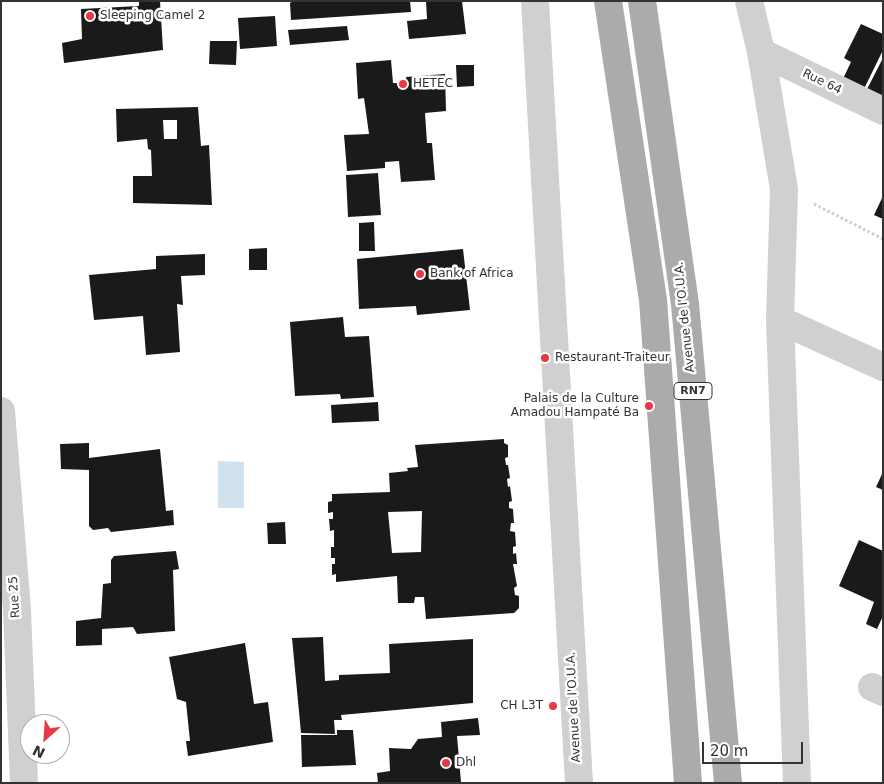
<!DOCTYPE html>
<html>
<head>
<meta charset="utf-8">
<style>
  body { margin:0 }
  #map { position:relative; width:884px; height:784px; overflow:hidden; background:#fff; font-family:"DejaVu Sans",sans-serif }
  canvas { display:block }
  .frame { position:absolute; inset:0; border:2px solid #333; pointer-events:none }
  .north { position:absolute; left:20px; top:714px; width:50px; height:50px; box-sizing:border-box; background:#fff; border:1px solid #adadad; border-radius:50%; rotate:206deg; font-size:14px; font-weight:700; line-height:20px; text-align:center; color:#333 }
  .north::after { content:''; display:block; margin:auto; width:18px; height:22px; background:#e63946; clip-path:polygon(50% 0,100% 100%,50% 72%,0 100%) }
  .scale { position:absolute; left:702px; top:742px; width:101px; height:22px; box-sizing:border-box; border:2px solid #333; border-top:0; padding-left:6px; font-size:15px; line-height:18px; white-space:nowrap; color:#333; -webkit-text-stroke:4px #fff; paint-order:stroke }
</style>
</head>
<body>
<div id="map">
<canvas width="884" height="784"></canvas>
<div class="frame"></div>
<div class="north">N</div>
<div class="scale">20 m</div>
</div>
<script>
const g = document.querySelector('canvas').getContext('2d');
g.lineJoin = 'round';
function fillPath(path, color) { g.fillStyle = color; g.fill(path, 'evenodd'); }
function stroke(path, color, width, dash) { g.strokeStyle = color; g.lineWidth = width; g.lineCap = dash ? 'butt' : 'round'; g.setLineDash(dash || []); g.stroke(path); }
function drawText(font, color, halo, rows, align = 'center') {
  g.font = font + ' "DejaVu Sans",sans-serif'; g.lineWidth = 5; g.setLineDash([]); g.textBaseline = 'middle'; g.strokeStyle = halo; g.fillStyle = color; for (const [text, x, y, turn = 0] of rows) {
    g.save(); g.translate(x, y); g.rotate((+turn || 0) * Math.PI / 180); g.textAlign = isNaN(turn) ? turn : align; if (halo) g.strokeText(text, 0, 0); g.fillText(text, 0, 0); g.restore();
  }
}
fillPath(new Path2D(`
  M218 461 244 462V508H218Z`), '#cfe2ee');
fillPath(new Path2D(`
  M139 1H160L163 50 64 63 62 43 82 39 81 9 139 6Z
  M293 1H410L411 12 291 20 290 3Z
  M426 1H462L466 34 409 39 407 21 427 19Z
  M275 16 277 46 240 49 238 18Z
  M861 24 883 34V50L862 93 841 83 851 62 844 58Z
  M347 26 349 40 290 45 288 30Z
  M210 41H237L236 65 209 64Z
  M883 58V105L863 97Z
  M391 60 393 83 407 84 406 77 445 74 446 111 425 113 427 143H432L435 180 401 182 399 161 385 162V168L347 171 344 135 369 134 364 98 358 99 356 63Z
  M456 65H474V86L457 87Z
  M198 107 201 146 209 145 212 205 133 203V176H152L151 150 148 149 147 139 117 142 116 109ZM163 120H177V139H164Z
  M378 173 381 215 348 217 346 175Z
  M883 196V219L874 215Z
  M374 222 375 251H359V223Z
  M267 248V270H249V249Z
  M463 249 470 310 417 315 416 306 359 309 357 259Z
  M205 254V275L181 276 183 305 177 304 180 352 146 355 143 316 94 320 89 275 156 269V256Z
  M343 317 345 337 369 336 374 397 341 399 340 394 295 396 290 322Z
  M378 402 379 421 332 423 331 405Z
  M504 439V443L508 445V457L505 458 506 465H508L510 478 507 479 508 487 510 486 512 501 509 502V508L513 509 514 523H511L510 531 515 532 516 546 513 547V554L516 553 517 564H513L517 586 514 588 515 595 519 596V608L514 613 426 619 424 597H415L414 603H398L397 576 336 582V574L332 575V564H335V558H331V547H334V530L330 531 329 519H333V512L328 513V502L332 501V494L390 492 389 473 408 471 407 468 418 467 415 445ZM422 511 421 552 392 553 388 512Z
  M89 443V458L160 449 166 511 173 510 174 525 111 532 108 528 93 530 89 526V470L61 469 60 444Z
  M883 472V490L876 487Z
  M285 522 286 544H268L267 523Z
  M859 540 883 551V616L877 629 866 624 874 602 839 586Z
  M176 551 179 569 173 570 175 631 137 634 133 627 102 629V645L76 646V621L101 618 103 584 111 583V560L114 556Z
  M323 637 325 681 339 680V675L390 673 389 644 473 639V703L341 715 342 720H334L335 734 301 733 292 638Z
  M245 643 254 704 268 702 273 742 188 756 186 741H190L186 702 177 699 169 657Z
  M478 718 480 735 457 736 461 782 378 783 377 773 390 771 389 748 411 749 418 739 442 737 441 722Z
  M337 730H353L356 765 302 767 301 735H337Z`), '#1a1a1a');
stroke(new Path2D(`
  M814 204 883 239`), '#cdcdcd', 3, [2.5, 2.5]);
stroke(new Path2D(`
  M535 1 579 783
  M749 1 761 52 784 189 780 320 797 783
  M761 52 883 111
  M780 320 883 367
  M1 411 17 610 24 783
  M872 687 883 692`), '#d0d0d0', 28);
stroke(new Path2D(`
  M608 1 653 300 688 783
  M642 1 685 304 728 783`), '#ababab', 28);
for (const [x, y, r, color] of [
  [90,16,5,"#e63946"],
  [403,84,5,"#e63946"],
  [420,274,5,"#e63946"],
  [545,358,5,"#e63946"],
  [649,406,5,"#e63946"],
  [553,706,5,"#e63946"],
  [446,763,5,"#e63946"]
]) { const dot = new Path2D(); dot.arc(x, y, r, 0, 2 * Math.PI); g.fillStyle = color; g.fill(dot); stroke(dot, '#fff', 2); }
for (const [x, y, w] of [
  [693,391,38]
]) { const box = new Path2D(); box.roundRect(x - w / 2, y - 8.5, w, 17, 4); g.fillStyle = '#fff'; g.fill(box); stroke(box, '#333', 1); }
drawText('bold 11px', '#333', null, [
  ["RN7",693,391]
]);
drawText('12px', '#333', '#fff', [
  ["Sleeping Camel 2",100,16],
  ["HETEC",413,84],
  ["Bank of Africa",430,274],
  ["Restaurant-Traiteur",555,358],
  ["Palais de la Culture",639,399,"right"],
  ["Amadou Hampaté Ba",639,413,"right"],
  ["CH L3T",543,706,"right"],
  ["Dhl",456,763]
], 'left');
drawText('12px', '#333', '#fff', [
  ["Rue 64",822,82,26],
  ["Avenue de l'O.U.A.",685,317,-96],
  ["Rue 25",15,597,-94],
  ["Avenue de l'O.U.A.",574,707,-93]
]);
</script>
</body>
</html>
